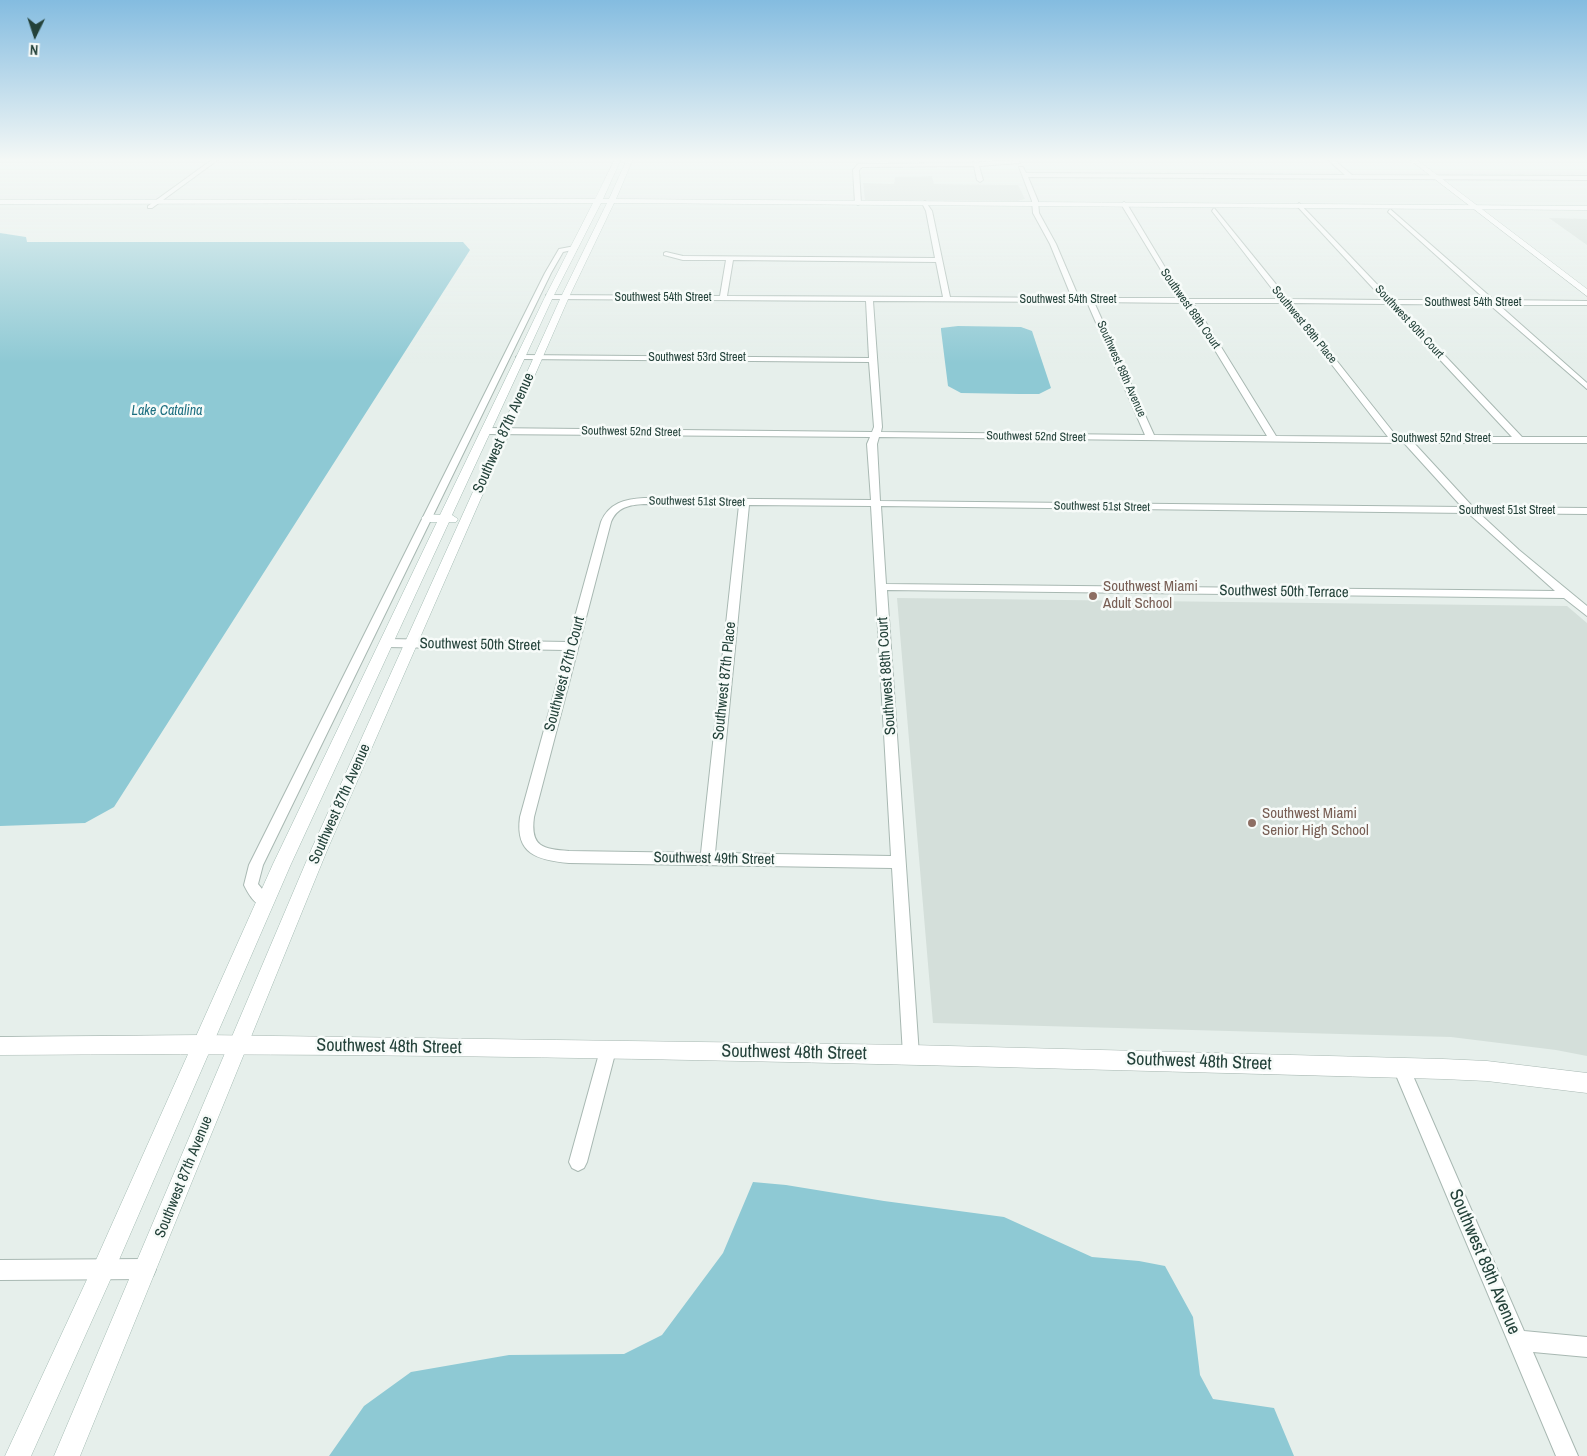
<!DOCTYPE html>
<html>
<head>
<meta charset="utf-8">
<style>
  body { margin:0 }
  #map { position:relative; width:1587px; height:1456px; overflow:hidden; background:#e6efeb; font-family:"Archivo Narrow",sans-serif }
  canvas { display:block }
  .north { position:absolute; left:10px; top:10px; width:50px; height:50px; -webkit-text-stroke:4px #f7fbf9; paint-order:stroke; rotate:184deg; font-size:14px; font-weight:700; line-height:20px; text-align:center; color:#24423a }
  .north::after { content:''; display:block; margin:auto; width:18px; height:22px; background:#24423a; clip-path:polygon(50% 0,100% 100%,50% 72%,0 100%) }
</style>
</head>
<body>
<div id="map">
<canvas width="1587" height="1456"></canvas>
<div class="north">N</div>
</div>
<script>
const g = document.querySelector('canvas').getContext('2d');
g.lineJoin = 'round';
function fillPath(path, color) { g.fillStyle = color; g.fill(path, 'evenodd'); }
function stroke(path, color, width, dash) { g.strokeStyle = color; g.lineWidth = width; g.lineCap = dash ? 'butt' : 'round'; g.setLineDash(dash || []); g.stroke(path); }
function drawText(font, color, halo, rows, align = 'center') {
  g.font = font + ' "Archivo Narrow",sans-serif'; g.lineWidth = 5; g.setLineDash([]); g.textBaseline = 'middle'; g.strokeStyle = halo; g.fillStyle = color; for (const [text, x, y, turn = 0] of rows) {
    g.save(); g.translate(x, y); g.rotate((+turn || 0) * Math.PI / 180); g.textAlign = isNaN(turn) ? turn : align; if (halo) g.strokeText(text, 0, 0); g.fillText(text, 0, 0); g.restore();
  }
}
fillPath(new Path2D(`
  M932 176 934 184 1018 185 1025 199 1018 201 865 200 863 183 894 184 895 177Z
  M1549 218 1587 219V245Z
  M897 598 1567 606 1587 623V1056L1556 1050 1451 1037 933 1023Z`), '#d4dfda');
fillPath(new Path2D(`
  M0 233 26 237 27 242H463L470 250 114 807 85 823 0 826Z
  M958 326 1021 327 1032 331 1051 388 1039 394H1019L961 393 948 386 941 330V328Z
  M753 1182 786 1185 884 1201 1004 1217 1092 1257 1139 1261 1165 1266 1193 1317 1200 1375 1213 1399 1274 1408 1294 1456H329L364 1406 411 1372 509 1355 624 1354 662 1335 723 1253Z`), '#8ec9d4');
const minor = new Path2D(`
  M213 159H219L152 208H148V206Z
  M1327 159H1333L1352 175 1587 176V180L1028 177 1038 201 1039 213 1056 244 1079 298H1178L1121 204 1124 202 1127 204 1181 294 1186 299H1280L1212 211 1214 208 1288 299 1384 300 1297 206 1299 203 1392 300H1486L1388 212 1390 209 1494 300 1587 301V305H1499L1587 383V389L1490 305 1396 304 1522 437H1587V443H1414L1473 507 1587 508V514L1479 513 1519 550 1587 606V616L1564 598 887 590 919 1055 917 1061 911 1063 905 1061 903 1055 892 868 569 863C537 860 515 854 520 817L566 650 386 647 380 643 386 639 568 642 601 522C609 503 625 499 644 498L871 500 867 444 870 437 486 434 482 431 486 428 872 432 874 427 869 362 520 359 516 357 520 355 869 358 866 301 549 299H546V295L720 296 726 260H683L664 255V253L666 252 683 256 935 258 926 211 922 203 925 201 932 211 950 297 1072 298 1050 244 1033 213 1032 201 1019 167H1023L1026 173 1345 175ZM733 260 936 262 943 297 727 296ZM873 301 1087 302 1145 435 881 432 882 427ZM1094 302 1183 303 1190 309 1267 436 1154 435ZM1191 303H1284L1388 437 1276 436 1197 308ZM1291 303 1388 304 1512 437H1397ZM879 437 1404 443 1462 507 880 501 877 444ZM644 504 739 505 701 853 569 851C543 849 530 847 534 817L611 522C617 507 629 505 644 504ZM749 505 871 506 891 856 715 853ZM881 506 1468 513 1555 591 886 584Z
  M1018 160 1020 163 979 166 983 180 980 182 977 180 974 166 862 167 859 170 861 203 858 205 855 203 853 170 858 164 966 163Z
  M575 246 577 247V249L563 252 551 273 263 865 258 884 272 901 270 905C257 910 249 895 244 885L249 865 545 273 559 249Z
  M608 1042 614 1044 616 1050 587 1162 584 1168 578 1171 572 1168 569 1162 600 1050 602 1044Z
  M1401 1060 1407 1062 1524 1331 1587 1337V1357L1533 1352 1578 1456H1556L1393 1068 1395 1062Z
  M146 1259 153 1262 156 1269 153 1276 146 1279 0 1280V1260Z`);
const tertiary = new Path2D(`
  M1409 159H1416L1587 289V296Z
  M203 1035 911 1045 1443 1059 1487 1061 1587 1073V1093L1487 1081 1443 1079C962 1066 481 1051 0 1055V1037Z`);
const secondary = new Path2D(`
  M615 159H621L603 199H609L627 159H633L616 199 1587 206V210L614 203 569 297 328 848 80 1456H54L312 848 561 297 607 203H601L553 297 452 515 458 519 456 522H449L291 864 112 1276 31 1456H5L96 1260 273 864 437 522H427L421 518 427 514 440 515 545 297 593 203 0 204V200L595 199Z`);
stroke(minor, '#a8b8b2', 2);
stroke(tertiary, '#a8b8b2', 1);
stroke(secondary, '#a4bbb3', 1);
fillPath(minor, '#fff');
fillPath(tertiary, '#fff');
fillPath(secondary, '#fff');
const sky = g.createLinearGradient(0, 0, 0, 363);
sky.addColorStop(0, '#84bce0');
sky.addColorStop(0.44, '#f4f8f6');
sky.addColorStop(1, '#f4f8f600');
g.fillStyle = sky;
g.fillRect(0, 0, 1587, 363);
for (const [x, y, r, color] of [
  [1093,596,5,"#8d6e63"],
  [1252,823,5,"#8d6e63"]
]) { const dot = new Path2D(); dot.arc(x, y, r, 0, 2 * Math.PI); g.fillStyle = color; g.fill(dot); stroke(dot, '#f7fbf9', 2); }
drawText('12px', '#24423a', '#f7fbf9', [
  ["Southwest 54th Street",663,298],
  ["Southwest 54th Street",1068,300],
  ["Southwest 54th Street",1473,303],
  ["Southwest 89th Court",1190,309,55],
  ["Southwest 90th Court",1409,322,47],
  ["Southwest 89th Place",1304,325,51],
  ["Southwest 53rd Street",697,358],
  ["Southwest 89th Avenue",1121,369,66],
  ["Southwest 52nd Street",631,432,1],
  ["Southwest 52nd Street",1036,437,1],
  ["Southwest 52nd Street",1441,439],
  ["Southwest 51st Street",697,502,1],
  ["Southwest 51st Street",1102,507,1],
  ["Southwest 51st Street",1507,511]
]);
drawText('italic 14px', '#1c6f80', '#f7fbf9', [
  ["Lake Catalina",167,411]
]);
drawText('15px', '#24423a', '#f7fbf9', [
  ["Southwest 87th Avenue",504,433,-66],
  ["Southwest 50th Terrace",1284,592,1],
  ["Southwest 50th Street",480,645,1],
  ["Southwest 87th Court",565,674,-75],
  ["Southwest 88th Court",887,676,-94],
  ["Southwest 87th Place",725,681,-84],
  ["Southwest 87th Avenue",340,804,-66],
  ["Southwest 49th Street",714,859,1],
  ["Southwest 87th Avenue",184,1177,-68]
]);
drawText('15px', '#785e54', '#f7fbf9', [
  ["Southwest Miami",1103,587],
  ["Adult School",1103,604],
  ["Southwest Miami",1262,814],
  ["Senior High School",1262,831]
], 'left');
drawText('18px', '#24423a', '#f7fbf9', [
  ["Southwest 48th Street",389,1047,1],
  ["Southwest 48th Street",794,1053,1],
  ["Southwest 48th Street",1199,1062,2],
  ["Southwest 89th Avenue",1484,1262,67]
]);
</script>
</body>
</html>
